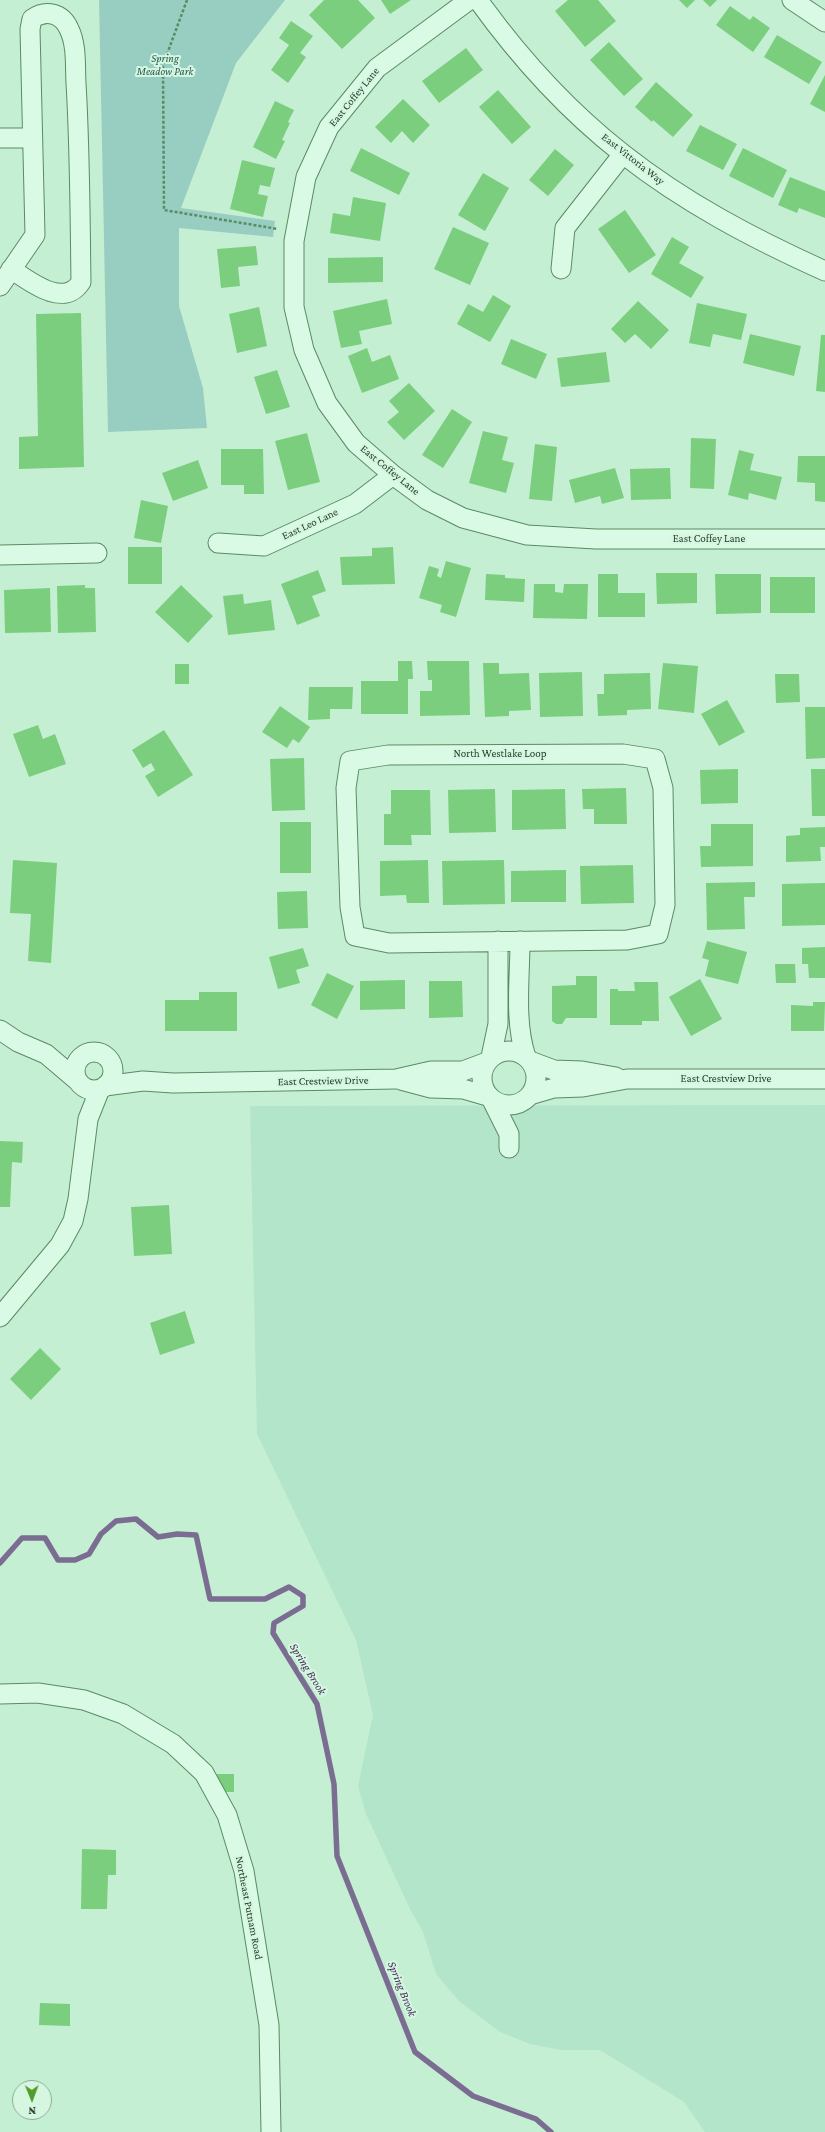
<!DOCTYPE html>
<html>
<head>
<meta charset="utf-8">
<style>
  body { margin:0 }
  #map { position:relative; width:825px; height:2132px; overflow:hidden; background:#c5efd3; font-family:"Crimson Pro",serif }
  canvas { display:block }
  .north { position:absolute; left:12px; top:2080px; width:40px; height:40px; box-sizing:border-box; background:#d5f7e1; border:1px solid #8cac95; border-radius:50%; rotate:179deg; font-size:11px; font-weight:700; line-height:16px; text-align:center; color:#1f3b22 }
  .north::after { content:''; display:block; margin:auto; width:14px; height:18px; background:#549c29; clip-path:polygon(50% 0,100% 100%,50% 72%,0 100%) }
</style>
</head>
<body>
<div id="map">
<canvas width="825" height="2132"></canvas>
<div class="north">N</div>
</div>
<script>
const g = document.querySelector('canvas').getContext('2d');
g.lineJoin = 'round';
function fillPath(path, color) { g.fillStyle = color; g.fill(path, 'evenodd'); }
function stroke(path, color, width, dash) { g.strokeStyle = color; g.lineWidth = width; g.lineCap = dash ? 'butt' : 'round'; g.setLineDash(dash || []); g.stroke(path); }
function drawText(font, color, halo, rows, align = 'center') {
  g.font = font + ' "Crimson Pro",serif'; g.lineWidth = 4; g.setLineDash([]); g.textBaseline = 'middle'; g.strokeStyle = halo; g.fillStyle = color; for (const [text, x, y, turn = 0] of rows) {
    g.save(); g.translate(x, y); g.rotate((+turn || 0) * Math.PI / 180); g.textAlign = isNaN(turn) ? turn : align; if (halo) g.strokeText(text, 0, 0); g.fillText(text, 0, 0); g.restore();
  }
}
fillPath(new Path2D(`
  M825 1105V2132H705L684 2102 600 2050H561L530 2044 500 2032 459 2001 436 1974 423 1932 410 1909 366 1814 358 1786 373 1715 356 1640 257 1434 250 1106Z`), '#b2e5ca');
fillPath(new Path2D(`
  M99 0H285L236 63 181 208 275 221 273 237 179 228V306L203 388 207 428 108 432Z`), '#98cec1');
stroke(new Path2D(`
  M0 1563 22 1538H45L58 1560H75L89 1554 101 1534 116 1521 136 1519 158 1537 177 1534 196 1535 210 1599H265L289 1587 303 1596V1606L274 1623 273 1633 317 1704 334 1784 337 1856 415 2052 473 2096 536 2119 551 2132`), '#7b6d92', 5.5);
fillPath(new Path2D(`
  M324 0H358L375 18 342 49 309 15Z
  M381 0H411L390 14Z
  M568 0H598L616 21 585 47 555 11Z
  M679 0H695L687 8Z
  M703 0H717L710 7Z
  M730 6 750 20 753 16 770 28 753 52 716 25Z
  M291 21 313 36 300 53 306 57 288 83 271 70 289 45 279 38Z
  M777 35 822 62 809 84 764 57Z
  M609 42 643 79 624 96 590 60Z
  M466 48 483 70 439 103 422 81Z
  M825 75V112L810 104Z
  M656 82 693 115 673 137 653 120 652 122 635 107Z
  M498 90 531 127 512 144 479 107Z
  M403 99 430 125 413 143 402 131 391 143 375 127Z
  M275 101 294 110 288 122 290 123 282 140 285 141 276 159 253 147Z
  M700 125 737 144 723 170 686 151Z
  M361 148 410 173 399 195 350 171Z
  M743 148 787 170 773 198 729 176Z
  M555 149 574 165 548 196 529 180Z
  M242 160 275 168 270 187 260 185 258 194 268 196 263 217 230 209Z
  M483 173 509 188 485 231 458 215Z
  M790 177 825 191V218L799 208 797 213 778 205Z
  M353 197 386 203 380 241 330 233 333 213 350 216Z
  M625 210 656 255 629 273 598 229Z
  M453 227 489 243 470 285 434 269Z
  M672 237 689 247 679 263 704 277 691 298 651 274Z
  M256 246 258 265 238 267 240 286 221 288 217 249Z
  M383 257V282L328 283V258Z
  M493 295 511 306 490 342 457 324 468 304 483 312Z
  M387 299 392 324 359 331 362 344 341 348 333 311Z
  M638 301 669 330 651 349 635 334 625 343 611 329Z
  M697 303 747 314 741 340 713 334 710 347 689 343Z
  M259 307 267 346 237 353 229 314Z
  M81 313 84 467 19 469V437L38 436 36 314Z
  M750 334 801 346 794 376 743 363Z
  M821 335H825V392L816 391Z
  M511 339 547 354 536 379 501 364Z
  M367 348 372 362 390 355 399 379 362 393 348 356Z
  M606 352 610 382 561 387 557 358Z
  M277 370 290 407 266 414 254 377Z
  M409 383 435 411 404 440 387 422 399 412 389 401Z
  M452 409 472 422 443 468 422 455Z
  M483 431 508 437 502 460 514 463 506 493 469 483Z
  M307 433 320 482 288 490 275 441Z
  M691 438 716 439 714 489 690 488Z
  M535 444 557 447 552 501 529 499Z
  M221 449H263L264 494H244V485H221Z
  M739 450 754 454 750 470 782 477 776 500 749 493 748 500 728 495Z
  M798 456H825V502L815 501V483L797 482Z
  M198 460 208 488 173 501 162 473Z
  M615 468 624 498 602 504 600 496 575 503 569 480Z
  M670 468 671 499 631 500 630 469Z
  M141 500 168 506 161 543 134 538Z
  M128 547H162V584H128Z
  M393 547 395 584 342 585 340 557 372 556V548Z
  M446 561 471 568 456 617 440 612 442 605 419 598 429 566 439 569 437 576 441 578Z
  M318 570 326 591 312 596 320 616 297 625 281 584Z
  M656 573H697V603L657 604Z
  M486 574 505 575V578L525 579 524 602 485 600Z
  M598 574H618V593H645V617H598Z
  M715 574H761V613L716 614Z
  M770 577H815V613H770Z
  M534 584H555V592L563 593 564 584H588L587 619 533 618Z
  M85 585V588H95L96 632 58 633 57 586Z
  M181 585 213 616 188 643 155 612Z
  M50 588 51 632 5 633 4 590Z
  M243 594 244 604 271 600 275 630 228 635 223 596Z
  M398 661H412L413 679H408V714H361V681H398Z
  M427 661H469L470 715 420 716V691H432V680H428Z
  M483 663H499V674L529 673 531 710 509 711V716L485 717Z
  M663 663 698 666 694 713 658 709Z
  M175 664H189V684H175Z
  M582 672 583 716 540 717 539 673Z
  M650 673 651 709 627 710V715L598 716 597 694H604V674Z
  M775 674H799L800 702 776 703Z
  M309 687H353L352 709H330V719L308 720Z
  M727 700 745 732 719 746 701 714Z
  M280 706 310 727 299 743 293 739 287 748 262 732Z
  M805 707H825V758L806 759Z
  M38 725 43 739 55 734 66 764 29 777 13 734Z
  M164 730 193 775 158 797 145 776 155 770 151 763 143 768 132 750Z
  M304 758 305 810 272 811 270 759Z
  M738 769V803L701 804 700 770Z
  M811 769H825V816H812Z
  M626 788 627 824H594V809H583L582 789Z
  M495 789 496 832 449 833 448 790Z
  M565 789 566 829 512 830V790Z
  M391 790H430L431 835H411L412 845H384V814H391Z
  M280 822H311V873H280Z
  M711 824H753V866L701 867 700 846H711Z
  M825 827V847H820L821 861 786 862V836L800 835V828Z
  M13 860 57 863 51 963 28 961 31 914 10 913Z
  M428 860 429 903H407L406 895 380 896V861Z
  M504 860 505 904 443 905 442 861Z
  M633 865 634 903 581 904 580 866Z
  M566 870V902H511V871Z
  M755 882V897H744L745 929 707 930 706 883Z
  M825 883V925L782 926V884Z
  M307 891 308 928 278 929 277 892Z
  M707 941 747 952 738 984 705 976 709 960 702 958Z
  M825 947V978H809L808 964H802V948Z
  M303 948 309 966 296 970 300 983 278 989 269 957Z
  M775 964H795L796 983H776Z
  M327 973 354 986 337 1019 311 1005Z
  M576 976H597V1018H566L562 1024H556L552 1021V986L576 985Z
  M700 979 722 1019 691 1036 669 997Z
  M405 980V1009L360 1010V981Z
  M429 981H462L463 1017 429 1018Z
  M634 982H658L659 1021H642V1025H610V989H618V991H635Z
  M199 992H237V1031H165V1000H199Z
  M813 1002H825L824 1031H791V1005L813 1006Z
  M0 1141 23 1142 22 1163 12 1162 10 1207H0Z
  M169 1205 172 1254 134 1256 131 1207Z
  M185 1311 195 1343 160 1355 150 1323Z
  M40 1348 61 1369 31 1400 10 1379Z
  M217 1774H234V1792H217Z
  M82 1849 116 1850V1875H108L107 1909H81Z
  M40 2003 70 2004V2026L39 2025Z`), '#7ace7e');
const minor = new Path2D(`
  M469 0 377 68 329 127 306 177 294 241V307L304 350 327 403 356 443 393 475 427 500 463 518 527 535 596 539H825
  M478 0C519 57 568 111 623 154 685 203 754 239 825 271
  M792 0 825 22
  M0 138H32
  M561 269 565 228 623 154
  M0 286 35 235 30 29 32 19C46 9 62 13 69 29 77 45 75 66 76 83 80 149 80 216 81 282 64 309 29 281 11 269
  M218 543 264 546 355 504 393 475
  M0 555 97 553
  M623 754 655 759 663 788 665 905 658 934 627 940 389 943 355 936 350 907 346 788 350 761 388 755Z
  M520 941C520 979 514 1021 526 1057
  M0 1030 18 1042 46 1054 79 1082
  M482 1078a27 27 0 1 1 54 0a27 27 0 1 1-54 0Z
  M75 1071a19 19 0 1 1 38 0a19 19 0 1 1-38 0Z
  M491 1057 498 1024V941
  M530 1061 554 1070 582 1071 616 1077
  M401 1080 431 1088 463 1089 487 1096
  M105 1086 143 1081 173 1083 396 1079 431 1071H463L487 1062
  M530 1095 554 1088 583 1087 627 1079H825
  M492 1100 509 1134V1148
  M0 1317 60 1245 73 1221 78 1199 88 1119 100 1089
  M0 1694 38 1693 84 1700 123 1714 173 1744 204 1773 227 1815 244 1871 269 2025 271 2132`);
stroke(minor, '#5a8b62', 21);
stroke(new Path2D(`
  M187 0 163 65 164 210 278 229`), '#5a8b62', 2.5, [3, 2]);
stroke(minor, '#d9fae4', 19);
drawText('italic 11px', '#255852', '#d5f7e1', [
  ["Spring",165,59],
  ["Meadow Park",165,72]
]);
drawText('11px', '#1f3b22', '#d5f7e1', [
  ["East Coffey Lane",354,97,-51],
  ["East Vittoria Way",633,159,38],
  ["East Coffey Lane",390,470,39],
  ["East Leo Lane",310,524,-25],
  ["East Coffey Lane",709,539],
  ["North Westlake Loop",500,754],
  ["East Crestview Drive",726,1079],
  ["East Crestview Drive",323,1081,-1],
  ["Northeast Putnam Road",249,1908,79]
]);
drawText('italic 12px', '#472e5b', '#d5f7e1', [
  ["Spring Brook",308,1669,58],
  ["Spring Brook",402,1989,68]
]);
</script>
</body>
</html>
